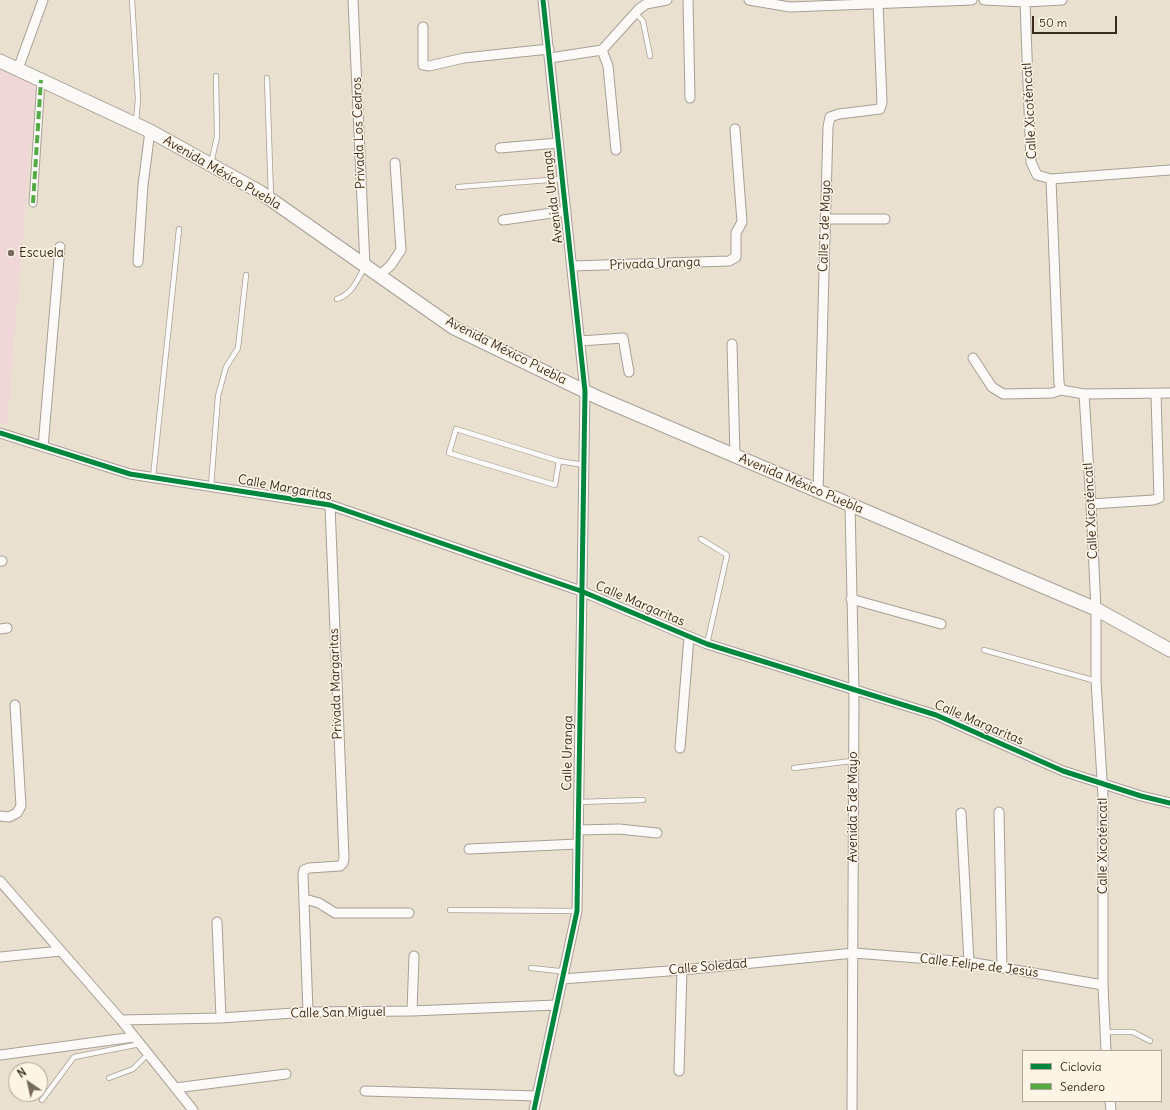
<!DOCTYPE html>
<html>
<head>
<meta charset="utf-8">
<style>
  body { margin:0 }
  #map { position:relative; width:1170px; height:1110px; overflow:hidden; background:#eae0d0; font-family:Delius,sans-serif }
  canvas { display:block }
  .legend { position:absolute; left:1022px; top:1050px; width:140px; height:52px; box-sizing:border-box; background:#fcf5e5; border:1px solid #afa495; margin:0; padding:5px 7px; list-style:none; font-size:12px; color:#3b2a1e }
  .legend li { display:flex; align-items:center; gap:8px; height:20px }
  .legend b { width:20px; border:1px solid #afa495 }
  .north { position:absolute; left:8px; top:1062px; width:40px; height:40px; box-sizing:border-box; background:#fcf5e5; border:1px solid #afa495; border-radius:50%; rotate:326deg; font-size:11px; font-weight:700; line-height:16px; text-align:center; color:#3b2a1e }
  .north::after { content:''; display:block; margin:auto; width:14px; height:18px; background:#786a5c; clip-path:polygon(50% 0,100% 100%,50% 72%,0 100%) }
  .scale { position:absolute; left:1032px; top:16px; width:85px; height:18px; box-sizing:border-box; border:2px solid #3b2a1e; border-top:0; padding-left:5px; font-size:12px; line-height:14px; white-space:nowrap; color:#3b2a1e; -webkit-text-stroke:3px #fcf5e5; paint-order:stroke }
</style>
</head>
<body>
<div id="map">
<canvas width="1170" height="1110"></canvas>
<ul class="legend">
<li><b style="height:5px;background:#00873e"></b>Ciclovía</li>
<li><b style="height:5px;background:#55ab43"></b>Sendero</li>
</ul>
<div class="north">N</div>
<div class="scale">50 m</div>
</div>
<script>
const g = document.querySelector('canvas').getContext('2d');
g.lineJoin = 'round';
function fillPath(path, color) { g.fillStyle = color; g.fill(path, 'evenodd'); }
function stroke(path, color, width, dash) { g.strokeStyle = color; g.lineWidth = width; g.lineCap = dash ? 'butt' : 'round'; g.setLineDash(dash || []); g.stroke(path); }
function drawText(font, color, halo, rows, align = 'center') {
  g.font = font + ' Delius,sans-serif'; g.lineWidth = 3; g.setLineDash([]); g.textBaseline = 'middle'; g.strokeStyle = halo; g.fillStyle = color; for (const [text, x, y, turn = 0] of rows) {
    g.save(); g.translate(x, y); g.rotate((+turn || 0) * Math.PI / 180); g.textAlign = isNaN(turn) ? turn : align; if (halo) g.strokeText(text, 0, 0); g.fillText(text, 0, 0); g.restore();
  }
}
fillPath(new Path2D(`
  M0 67 36 84 7 425 0 422Z`), '#f0d7d7');
const service = new Path2D(`
  M132 0 138 99 136 122
  M635 13 643 21 650 56
  M267 78 271 198
  M211 163 217 137 216 76
  M458 187 562 179
  M337 299C352 294 357 281 364 268
  M559 461 555 485 449 453 456 429 559 461 584 465
  M153 477 179 229
  M211 486 218 396 226 367 238 348 246 275
  M701 539 727 555 707 644
  M984 650 1096 681
  M794 768 852 761
  M578 802 643 800
  M450 910 577 911
  M531 968 559 971 565 969
  M1105 1032H1133L1150 1041
  M109 1078 133 1069 148 1054
  M42 1100 74 1057 140 1044`);
const pedestrian = new Path2D(`
  M33 203 41 80`);
const minor = new Path2D(`
  M353 0 365 266
  M688 0 690 98
  M749 0 790 7 972 0
  M984 0 1025 2 1062 0
  M1025 2 1031 162 1037 175 1051 179 1170 170
  M423 27V65L429 66 464 58 549 49
  M602 50 608 66 616 150
  M550 58 602 50 639 9 646 4 667 0
  M18 69 43 0
  M500 148 558 143
  M1051 179 1059 383 1061 390 1084 394 1170 393
  M825 219H885
  M503 220 566 211
  M138 262 143 185 150 131
  M572 266 729 261 736 257V233L742 222 735 129
  M379 276 391 265 401 250 395 163
  M580 341 623 338 629 372
  M732 344 735 456
  M973 358 992 387 1003 394 1052 393 1061 390
  M1084 394 1091 504 1096 609V681L1103 796V985L1106 1051
  M0 433 130 474 330 505 581 591 707 644 936 715 1063 771 1141 796 1170 803
  M43 447 60 247
  M818 492 828 127 830 117 839 114 880 109 882 103 878 3
  M850 504 854 691 852 1110
  M1091 504 1153 500 1159 498 1156 394
  M0 561H2
  M851 599 941 624
  M0 629 7 628
  M680 748 689 637
  M999 812 1002 968
  M961 813 969 962
  M0 816 9 817 17 813 21 806 15 705
  M578 830 619 829 657 833
  M469 849 578 844
  M0 881 121 1020 193 1110
  M305 899 319 903 335 913H409
  M217 922 221 1018
  M0 957 61 951
  M562 979 682 970 854 953 969 962 1103 985
  M412 1011 414 956
  M308 1012 303 874 304 870 309 868 340 866 343 863 344 858 330 505
  M121 1020 221 1018 308 1012 412 1011 556 1005
  M0 1055 134 1037
  M679 1071 682 970
  M175 1088 286 1074
  M365 1091 537 1096
  M1110 1101 1111 1110
  M534 1110 577 911 585 391 543 0`);
const secondary = new Path2D(`
  M0 61 150 131 260 192 454 328 599 398 1096 609 1170 650`);
stroke(service, '#a79f95', 6);
stroke(pedestrian, '#a79f95', 9);
stroke(minor, '#a79f95', 11);
stroke(secondary, '#a79f95', 15);
stroke(service, '#fcfaf8', 4.5);
stroke(pedestrian, '#fcfaf8', 7);
stroke(minor, '#fcfaf8', 9);
stroke(secondary, '#fcfaf8', 13);
stroke(new Path2D(`
  M33 203 41 80`), '#55ab43', 4, [8, 4]);
stroke(new Path2D(`
  M0 433 130 474 330 505 581 591 707 644 936 715 1063 771 1141 796 1170 803
  M534 1110 577 911 585 391 543 0`), '#00873e', 5);
for (const [x, y, r, color] of [
  [11,253,4,"#786a5c"]
]) { const dot = new Path2D(); dot.arc(x, y, r, 0, 2 * Math.PI); g.fillStyle = color; g.fill(dot); stroke(dot, '#fcf5e5', 1.5); }
drawText('13px', '#3b2a1e', '#fcf5e5', [
  ["Calle Xicoténcatl",1030,111,-93],
  ["Privada Los Cedros",359,133,-92],
  ["Avenida México Puebla",222,173,30],
  ["Avenida Uranga",553,197,-97],
  ["Calle 5 de Mayo",825,226,-88],
  ["Privada Uranga",655,264,-2],
  ["Avenida México Puebla",506,351,27],
  ["Avenida México Puebla",801,484,23],
  ["Calle Margaritas",285,488,10],
  ["Calle Xicoténcatl",1091,511,-93],
  ["Calle Margaritas",640,604,23],
  ["Privada Margaritas",336,684,-92],
  ["Calle Margaritas",979,723,23],
  ["Calle Uranga",568,753,-89],
  ["Avenida 5 de Mayo",853,807,-90],
  ["Calle Xicoténcatl",1103,846,-90],
  ["Calle Felipe de Jesús",979,966,7],
  ["Calle Soledad",708,967,-5],
  ["Calle San Miguel",338,1013,-1]
]);
drawText('13px', '#3b2a1e', '#fcf5e5', [
  ["Escuela",19,253]
], 'left');
</script>
</body>
</html>
